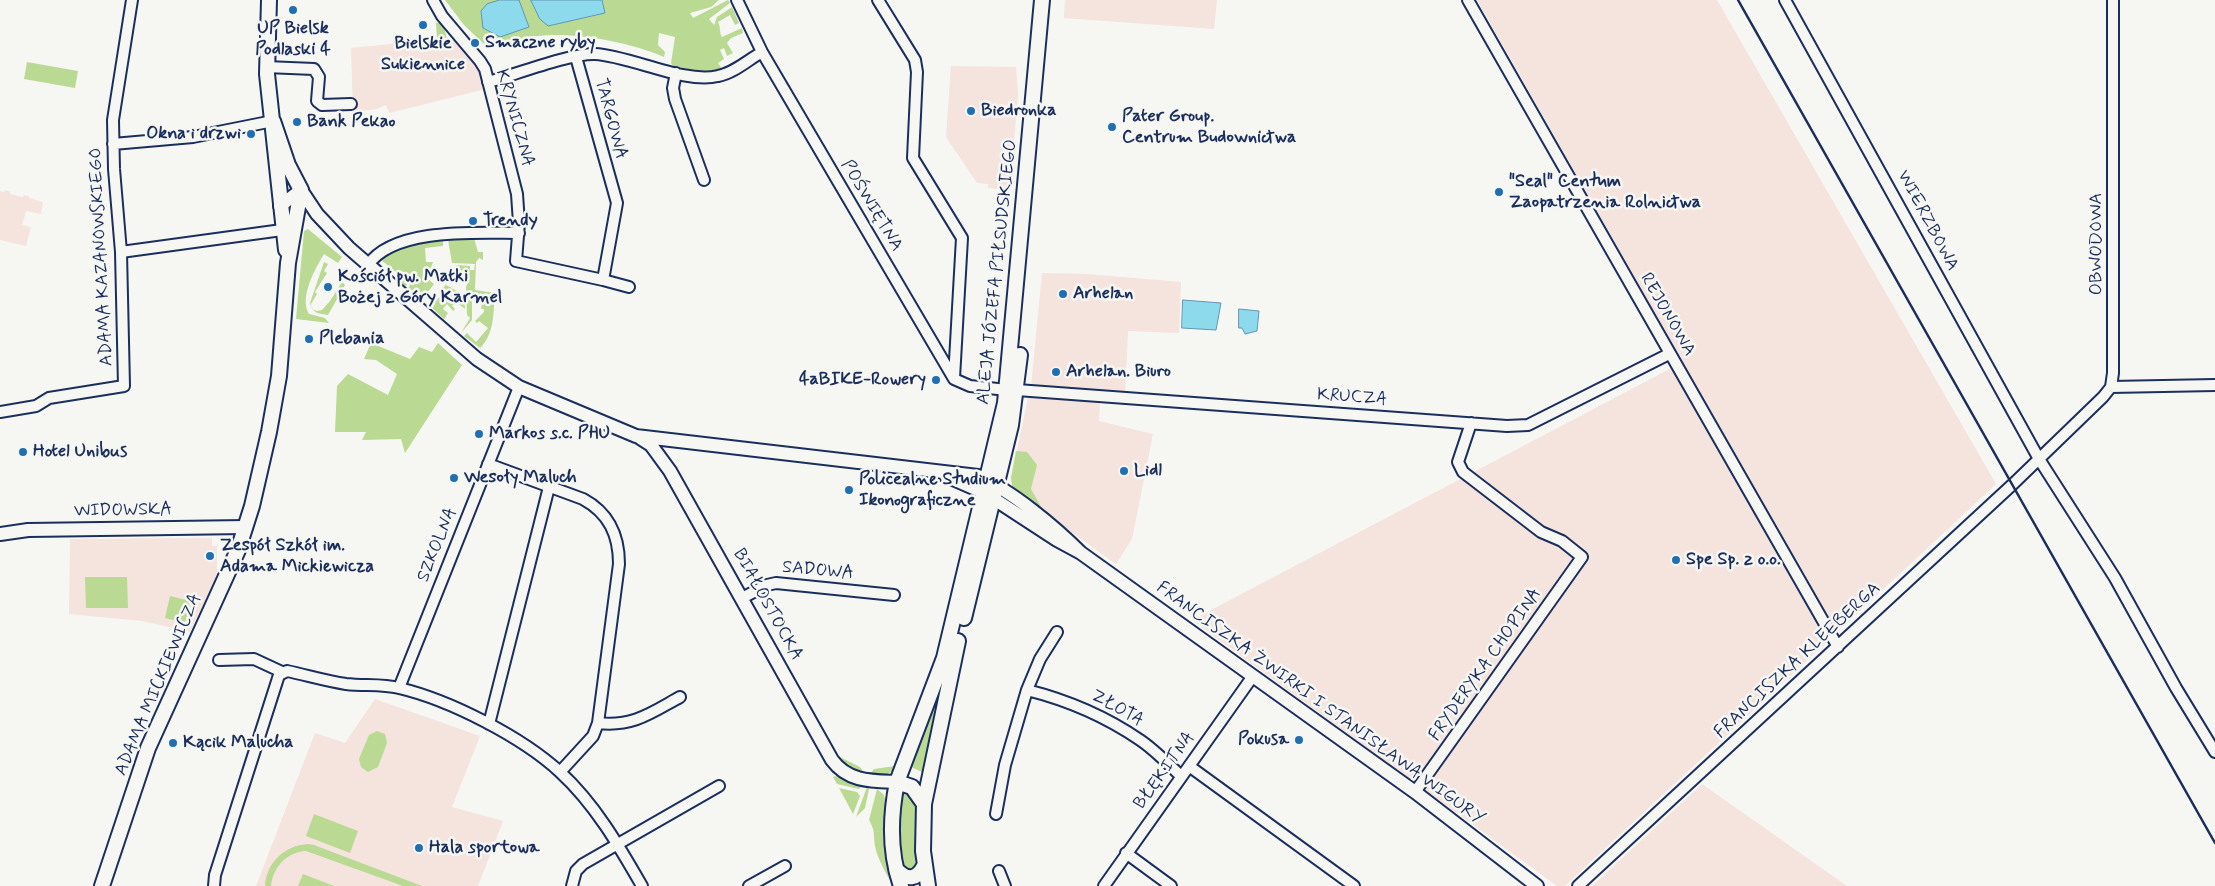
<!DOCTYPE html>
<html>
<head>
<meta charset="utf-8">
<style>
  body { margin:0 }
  canvas { display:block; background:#f6f6f2 }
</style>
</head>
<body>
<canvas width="2215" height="886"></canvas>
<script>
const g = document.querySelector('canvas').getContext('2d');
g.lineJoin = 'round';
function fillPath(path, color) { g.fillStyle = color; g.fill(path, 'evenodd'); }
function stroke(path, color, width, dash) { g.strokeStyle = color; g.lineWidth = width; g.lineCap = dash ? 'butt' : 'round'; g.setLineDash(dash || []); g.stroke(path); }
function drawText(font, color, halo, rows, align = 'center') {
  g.font = font + ' Mynerve,sans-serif'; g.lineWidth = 5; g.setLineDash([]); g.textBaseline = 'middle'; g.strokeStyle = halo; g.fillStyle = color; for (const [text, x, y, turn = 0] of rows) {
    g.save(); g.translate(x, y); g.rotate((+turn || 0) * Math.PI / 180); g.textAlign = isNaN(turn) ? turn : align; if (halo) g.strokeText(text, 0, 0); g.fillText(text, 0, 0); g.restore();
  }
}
fillPath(new Path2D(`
  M1065 0H1217L1214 29 1064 18Z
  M1477 0H1717L1996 484 1565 886H1557L1192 620 1683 362Z
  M460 37 480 61 490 88 389 113 386 105 377 109 353 112 351 48Z
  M951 66 1016 67 1018 94 1010 190 988 188V184L977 183 946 137Z
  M5 190 10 192V194L23 197 24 195 29 196V198L43 202 41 214 26 211 22 225 31 227 26 246 0 240V191L4 192Z
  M1042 273 1087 274 1181 282 1179 333 1128 331 1125 394 1031 387Z
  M1028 398 1100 402 1099 421 1153 434 1132 539 1116 564 1013 490 1011 478Z
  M212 538V546H217V574L190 632 142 621 69 614 70 539Z
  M375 699 480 736 452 807 503 821 478 886H256L315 733 345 743Z
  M1702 784 1847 886H1592Z`), '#f5e3de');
fillPath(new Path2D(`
  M445 0H719L711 7 690 13 693 18 728 0 730 3 709 19 714 25 717 17 732 7 739 23 735 25 730 15 718 22C721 27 719 33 722 37L742 28 743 33 731 38 727 43 733 53 727 56 724 48 720 50 724 59 718 63 722 69 705 72 673 66 671 63 675 37 659 33 658 45 665 52 664 57C629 42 575 32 538 36 521 37 504 44 489 49L464 25Z
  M442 22 447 38 437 39 436 23Z
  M27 62 78 71 75 88 24 79Z
  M308 229 342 257 338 263 324 254C315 269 299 297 309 314L325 318 329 323 296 319 304 231Z
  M474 238 478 252H483V260L479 258 476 262 475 290 495 293C493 314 495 333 480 348L464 336 467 333 476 342 488 328 479 321 477 323 475 321 484 312V309H481L482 303H485L486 297 472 293V320L461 333 470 318 467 315 466 287 468 282 466 280 468 275 464 272 459 277 460 270 454 269 456 265 470 266V270H474L475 264 452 263 448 240Z
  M443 240V246L425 248 426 262H433L427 278 434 284 421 301 418 298 421 294 419 293 416 296 408 289 410 285 408 283 405 287 398 280 399 275 379 258 404 246Z
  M324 262 328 264 324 271 327 273 315 292 317 294 311 304 312 309 317 311 322 310 330 301 342 282 345 285 328 315C318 314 313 313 310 303Z
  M446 285 464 295 465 309 456 302 452 306 455 309 453 311 447 304 443 309 448 313 444 319 427 303 435 302 443 293 442 290 449 293 450 291 442 289Z
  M371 343 410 359 419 347 432 352 438 343 462 365 405 453 401 439 362 440 366 432H335L337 386 348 374 388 395 397 374 376 360 364 359Z
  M1016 451 1027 452 1037 465 1031 489 1044 512 1013 490 1011 478Z
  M85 577H127L128 608H86Z
  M170 596 190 601 185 623 165 618Z
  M941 684 922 772 909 766Z
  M377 731 385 734 387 743 378 767 368 772 361 767 359 759 369 735Z
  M836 755 860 767 864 773C851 770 843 766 836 755Z
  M895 766 898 767 886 775 870 774 874 769Z
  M836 776 861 787 859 789 837 784 833 777Z
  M867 787 869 789 865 808 856 817Z
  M839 788 857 792 860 796 853 814Z
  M877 789 883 794 887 802 897 886H893C887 875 877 858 875 846 873 833 876 833 869 820Z
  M906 789 916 803 915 842 918 863 909 872 902 868 897 830 901 791Z
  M314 814 358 831 350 853 306 836Z
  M308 844 314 845 422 886H403L306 851C287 852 273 867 271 886H265C266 863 285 845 308 844Z
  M303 874 334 886H298Z`), '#bada93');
const water = new Path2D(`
  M500 0H519L529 27 500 37 483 28 481 11 487 4Z
  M531 0H602L605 13 548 26 540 19Z
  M1183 300 1221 303 1216 330 1182 328Z
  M1239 309 1259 311 1257 331 1245 334 1242 328H1239Z`);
fillPath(water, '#8edaed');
stroke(water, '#6096b4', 1);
const minor = new Path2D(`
  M433 0 442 16 480 61 485 69 517 194 519 223 516 261 603 280 617 203 576 57
  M737 0 762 52 954 379 970 386 1007 390
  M878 0 915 60 917 72 913 158 962 238 954 378
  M1468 0 1838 647
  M1785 0 2039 459 2115 578 2176 688 2215 752
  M266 67 314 69 319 77 317 101 322 105 351 104
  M676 73 673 88 675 99 704 180
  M488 82C514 75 571 53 595 54 631 56 684 84 718 76 734 73 748 60 762 52
  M113 144 193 137 273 121
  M121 252 282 230
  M368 265C394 227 478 233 519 233
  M603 280 629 287
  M2111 387 2215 385
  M1017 390 1507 426 1528 425 1669 354
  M0 412 36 406 49 398 124 386 121 252 114 169 113 120 132 0
  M488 464 583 499C609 513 619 535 619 564L598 723 593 736 560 772
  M742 598 767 585 776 583 894 595
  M219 660 254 659 282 672
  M399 688 519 387
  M1027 690 1040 659 1057 632
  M598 723C633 727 651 713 680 697
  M489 724 549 487
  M1189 766 1354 886
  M1415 792 1582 557 1562 541 1541 532 1463 472 1458 462 1471 423
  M996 814 1005 765 1027 690C1067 700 1105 716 1140 740 1155 750 1168 764 1181 776
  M1126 853 1171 886
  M999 871 1005 886
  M214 886 215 875 279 675 287 671C306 675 326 681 346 684 364 686 382 684 399 688 450 700 522 737 560 772 595 804 619 846 642 886
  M572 886 576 871 583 864 719 786
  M749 886 785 866
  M1104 886 1253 676
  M1578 886 2012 485 2103 397 2111 387 2113 373V0`);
const tertiary = new Path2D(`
  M280 206 301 190 317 214 349 248 477 359 519 387 636 436 978 476C1012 491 1055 527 1081 553
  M637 436 651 445 670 471 832 760C848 782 872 781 897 782
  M946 476 985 493 1057 540 1081 553 1415 792 1537 886
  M0 534 28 530 246 527`);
const secondary = new Path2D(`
  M269 0 267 74 286 250
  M964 618 1011 425 1020 355
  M897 782 912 787 924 804
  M896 869C907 881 917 880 924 866
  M102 886 148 748 238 550 252 506 269 432 279 376 288 263 301 190 288 165 273 121
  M901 886C889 852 890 817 897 782L944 658 1005 403 1042 0
  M928 886 923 851 924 804 958 641`);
stroke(minor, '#1b2f5e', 14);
stroke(tertiary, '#1b2f5e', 16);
stroke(secondary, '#1b2f5e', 18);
stroke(minor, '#f6f6f2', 10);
stroke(tertiary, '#f6f6f2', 12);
stroke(secondary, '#f6f6f2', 14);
stroke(new Path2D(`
  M1738 0 2215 843`), '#1b2f5e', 2.5);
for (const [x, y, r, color] of [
  [293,10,5,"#1f6fb2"],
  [423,25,5,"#1f6fb2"],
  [475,43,5,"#1f6fb2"],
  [971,111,5,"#1f6fb2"],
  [297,122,5,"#1f6fb2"],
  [1112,127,5,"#1f6fb2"],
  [251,134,5,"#1f6fb2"],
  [1499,192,5,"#1f6fb2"],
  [473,221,5,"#1f6fb2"],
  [328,287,5,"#1f6fb2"],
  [1063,294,5,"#1f6fb2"],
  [309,339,5,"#1f6fb2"],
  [1056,372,5,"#1f6fb2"],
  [936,380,5,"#1f6fb2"],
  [479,434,5,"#1f6fb2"],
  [23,452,5,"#1f6fb2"],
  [1124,471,5,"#1f6fb2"],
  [454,478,5,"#1f6fb2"],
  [849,490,5,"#1f6fb2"],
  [210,556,5,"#1f6fb2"],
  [1676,560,5,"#1f6fb2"],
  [1299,740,5,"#1f6fb2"],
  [173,743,5,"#1f6fb2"],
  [419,848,5,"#1f6fb2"]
]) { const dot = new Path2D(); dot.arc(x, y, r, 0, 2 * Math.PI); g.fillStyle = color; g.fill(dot); stroke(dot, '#f6f6f2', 2); }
drawText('bold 18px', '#1b2f5e', '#f6f6f2', [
  ["UP Bielsk",293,29,"center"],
  ["Podlaski 4",293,50,"center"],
  ["Smaczne ryby",485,43],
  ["Bielskie",423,44,"center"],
  ["Sukiennice",423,65,"center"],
  ["Biedronka",981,111],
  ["Pater Group.",1122,117],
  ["Centrum Budownictwa",1122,138],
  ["Bank Pekao",307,122],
  ["Okna i drzwi",241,134,"right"],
  ["\"Seal\" Centum",1509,182],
  ["Zaopatrzenia Rolnictwa",1509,203],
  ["Trendy",483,221],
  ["Kościół pw. Matki",338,277],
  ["Bożej z Góry Karmel",338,298],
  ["Arhelan",1073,294],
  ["Plebania",319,339],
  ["Arhelan. Biuro",1066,372],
  ["4aBIKE-Rowery",926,380,"right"],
  ["Markos s.c. PHU",489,434],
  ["Hotel Unibus",33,452],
  ["Lidl",1134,471],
  ["Wesoły Maluch",464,478],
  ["Policealne Studium",859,480],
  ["Ikonograficzne",859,501],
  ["Zespół Szkół im.",220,546],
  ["Adama Mickiewicza",220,567],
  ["Spe Sp. z o.o.",1686,560],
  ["Pokusa",1289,740,"right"],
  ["Kącik Malucha",183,743],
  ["Hala sportowa",429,848]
], 'left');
drawText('18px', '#1b2f5e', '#f6f6f2', [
  ["KRYNICZNA",514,118,74],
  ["TARGOWA",610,119,75],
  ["POŚWIĘTNA",871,206,59],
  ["WIERZBOWA",1927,221,62],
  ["OBWODOWA",2097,244,-90],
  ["ADAMA KAZANOWSKIEGO",102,257,-93],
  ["ALEJA JÓZEFA PIŁSUDSKIEGO",998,272,-84],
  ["REJONOWA",1667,315,60],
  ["KRUCZA",1352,398,4],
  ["WIDOWSKA",123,511,-1],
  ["SZKOLNA",438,545,-68],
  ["SADOWA",818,571,5],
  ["BIAŁOSTOCKA",767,605,61],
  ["FRANCISZKA KLEEBERGA",1798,661,-43],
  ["FRYDERYKA CHOPINA",1486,665,-55],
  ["ADAMA MICKIEWICZA",159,685,-67],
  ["FRANCISZKA ŻWIRKI I STANISŁAWA WIGURY",1320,704,36],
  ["ZŁOTA",1117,709,29],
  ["BŁĘKITNA",1165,771,-54]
]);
</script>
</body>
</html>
